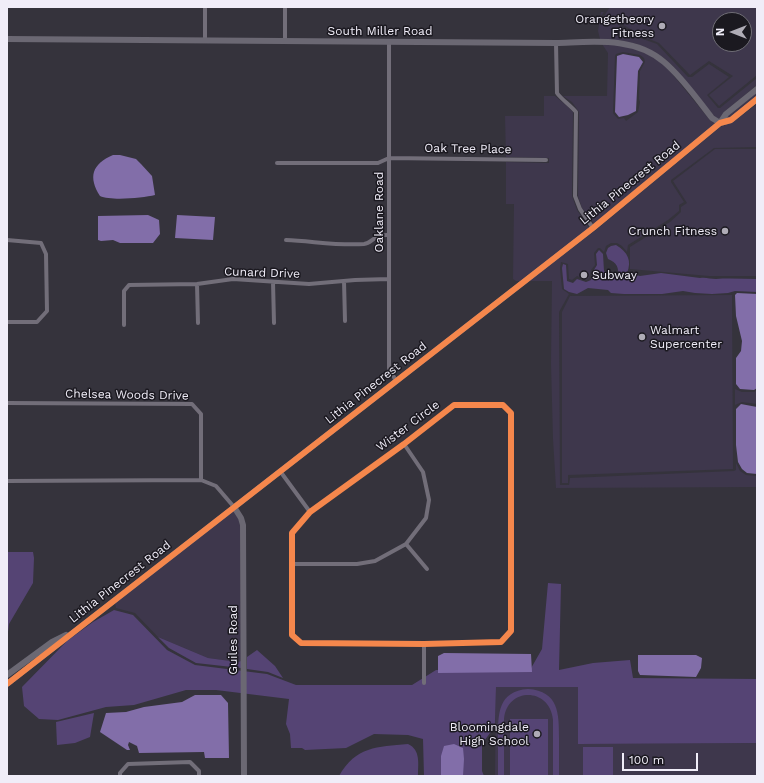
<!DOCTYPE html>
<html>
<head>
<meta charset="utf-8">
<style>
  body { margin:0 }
  #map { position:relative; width:764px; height:783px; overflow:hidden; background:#35333c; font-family:"Work Sans",sans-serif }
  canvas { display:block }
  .frame { position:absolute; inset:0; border:8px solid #f0edf8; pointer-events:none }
  .north { position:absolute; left:712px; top:12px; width:40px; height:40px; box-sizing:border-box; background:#1b1920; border:1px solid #706e76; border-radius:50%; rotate:270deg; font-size:11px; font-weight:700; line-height:16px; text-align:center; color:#f0edf8 }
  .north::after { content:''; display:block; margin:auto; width:14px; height:18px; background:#afacb6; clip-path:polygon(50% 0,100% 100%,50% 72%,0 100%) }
  .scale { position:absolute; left:622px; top:753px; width:76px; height:18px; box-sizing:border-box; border:2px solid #f0edf8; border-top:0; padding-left:5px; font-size:12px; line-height:14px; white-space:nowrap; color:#f0edf8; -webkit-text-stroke:3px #1b1920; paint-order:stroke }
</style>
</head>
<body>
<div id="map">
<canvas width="764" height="783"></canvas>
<div class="frame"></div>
<div class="north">N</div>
<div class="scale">100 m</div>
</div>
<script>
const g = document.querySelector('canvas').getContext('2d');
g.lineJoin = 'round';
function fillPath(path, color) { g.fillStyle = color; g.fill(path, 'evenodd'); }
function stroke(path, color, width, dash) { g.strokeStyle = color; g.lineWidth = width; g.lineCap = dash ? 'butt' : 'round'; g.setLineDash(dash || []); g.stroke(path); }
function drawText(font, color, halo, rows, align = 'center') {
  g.font = font + ' "Work Sans",sans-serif'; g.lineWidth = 3; g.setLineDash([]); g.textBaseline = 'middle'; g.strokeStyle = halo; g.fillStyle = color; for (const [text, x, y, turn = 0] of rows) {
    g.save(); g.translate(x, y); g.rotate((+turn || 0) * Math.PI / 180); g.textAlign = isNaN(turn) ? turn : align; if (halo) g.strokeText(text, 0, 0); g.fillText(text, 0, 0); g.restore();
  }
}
fillPath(new Path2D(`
  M610 7H757V75L719 106 709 95 733 76 709 61 690 75 659 43 642 36 612 18 604 16ZM720 20H744V44H720Z
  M601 12H604L601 16 602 18 611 20 640 38 657 44 688 77H692L709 64 729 77 707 95 718 108H720L757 78V85L724 112 719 119 714 116 673 66 665 59 655 52 637 44 618 40 600 39 598 31Z
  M602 44 617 45 635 49 652 56 661 63 669 70 709 119 715 124 594 224 582 208 578 196 579 112 572 102 563 96H607L608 53ZM623 52 640 55 644 58 645 62 640 71 639 99 640 102 638 112 626 121 624 118 618 119 613 113 615 56 616 54Z
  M757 92V96L730 117 726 118 728 115Z
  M544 96H555L567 106 573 112 572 196 577 210 589 228 520 281H516L513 279 514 204H506V162L549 163V158L506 157 505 116H544Z
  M757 104V147L714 148 671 180V182L684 202 679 205V211L668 220 628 245 627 252 622 246 617 243H611L606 246 604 252 600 248H598L594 253 595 265 591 270 589 278 586 280 577 276 572 280 569 279 568 264 561 262 560 268 562 289 569 294 559 312 560 485H569L570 478 734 471 736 470V463L740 471 746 475 757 476V487L556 488 553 439 551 363 552 281H529L597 229 720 127 733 122Z
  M715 149H757V276H709L630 269V247L670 222 681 212V207L687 203 673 181Z
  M732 295 733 469 568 475V483H562V312L570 296Z
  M735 389 742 392H754L757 390V404L742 402 735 405Z
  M233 511 239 519 240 525 241 661 238 662 208 658 158 637 135 613 116 608 115 603Z
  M496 687H578V744L757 743V776H495Z`), '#3e374c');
fillPath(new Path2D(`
  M616 245C628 252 632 261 627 273L640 276 661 273 700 278C706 277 710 279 716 279 729 278 743 279 757 279V292L735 291 728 293 712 294 695 293 683 291 662 294H624L611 293 608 290 588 288 577 294 569 292 564 289 562 268 563 264 566 265 567 281 573 283 577 279 586 282 591 280 594 270 597 265 596 254 599 250 603 254 604 271C609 272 613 276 618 277 619 267 617 263 608 259L606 253 608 248 611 246Z
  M7 552H33L34 558 33 583 9 624 7 640Z
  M548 583 561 584 559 670 593 663 630 660 633 678 757 679V743L578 744V687H496L495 726 482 744V771L484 776H424L423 739 408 735 374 734 346 748 305 750 302 748H291L290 734 286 724 289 699 216 690H186L134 705 106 707 58 720 39 719 24 706 22 687 67 641 93 622 114 610 133 615 167 650 195 665 267 674 296 685H412L436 670H530L542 649Z
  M158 637 208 658 238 662 241 661V668L196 663 169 648Z
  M257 650 275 666 283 678 268 672 247 669V657Z
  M528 689C559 691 559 714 559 738 559 751 559 763 559 776H553V720C550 687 507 687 504 719V776H498C498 763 498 751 498 738 498 714 498 691 528 689Z
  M94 713 90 737 75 743 57 745 56 722Z
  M510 719H548V776H510Z
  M408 744C421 750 418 764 418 776H339C356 746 377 747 408 744Z
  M583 747H613V776H583Z`), '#554474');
fillPath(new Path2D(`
  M623 54 639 57 643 62 638 71 636 111 628 115 619 117 615 112 617 56Z
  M113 155H120L136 159 141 164 152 176 155 195C143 198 111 201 100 196 88 177 92 164 113 155Z
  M148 215 159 220 160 234 153 243H120L113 240 101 241 98 240V216Z
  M177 215 215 217 213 240 175 238Z
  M737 293 757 294V388L754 390 740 389 736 384V358L741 351 742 341 736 316 735 295Z
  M741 404 757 407V474L747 473 742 469 738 462 736 445V409Z
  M444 653 531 654 532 672 438 673V656Z
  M638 655H696L702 658 701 668 696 677 640 675 638 671Z
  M195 695H221L228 703 229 758H205L204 752 139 753 137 746 129 742 128 745 130 750H127L100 732 106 713 126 712 144 707 182 702Z
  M454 744 463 748 464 759 463 776H441V756L444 746Z`), '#826ea9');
stroke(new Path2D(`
  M205 7V40
  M285 41V7
  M389 42V368L396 381
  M556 43 557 93C561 99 570 105 576 112L575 196 580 209 593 228
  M277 163H378L389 158 546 160
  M7 240 41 243 46 254 47 311 37 322H7
  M286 240C312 241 338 246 364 244 373 243 373 234 389 235
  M344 281 345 321
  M273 282 274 323
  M197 284 198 323
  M124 325V291L129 285 197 284 233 279 309 284 355 280 389 279
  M7 403 192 404 201 414V480L7 481
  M454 405H503L511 413V631L501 642 424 644 301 643 292 635V533L310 512 404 444Z
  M280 471 310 512
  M201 480 216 486 234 507
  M406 544 427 569
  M292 564H357L375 561 406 544 426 518 429 500 423 472 404 444
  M424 644V683
  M120 776V773L128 764 190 762 199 771V776`), '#726e79', 4);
stroke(new Path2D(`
  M7 39 556 43C592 42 634 36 664 62 682 77 697 99 712 118L720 123
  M720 123 731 120 757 99
  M234 507 241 518 243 525 244 776
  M7 675 52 642 66 635
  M7 684 593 228 720 123 726 114 757 89`), '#6b6873', 6);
stroke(new Path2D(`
  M454 405H503L511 413V631L501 642 424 644 301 643 292 635V533L310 512 404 444Z
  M7 684 593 228 720 123 731 120 757 99`), '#f5874c', 6);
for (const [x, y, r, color] of [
  [662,26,4,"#afacb6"],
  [725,231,4,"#afacb6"],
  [584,275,4,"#afacb6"],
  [642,337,4,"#afacb6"],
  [537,734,4,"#afacb6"]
]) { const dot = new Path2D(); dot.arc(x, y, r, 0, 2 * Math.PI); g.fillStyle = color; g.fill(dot); stroke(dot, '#1b1920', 1.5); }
drawText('12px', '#f0edf8', '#1b1920', [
  ["Orangetheory",654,19],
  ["Fitness",654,33],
  ["Crunch Fitness",717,231],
  ["Subway",592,275,"left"],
  ["Walmart",650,330,"left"],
  ["Supercenter",650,344,"left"],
  ["Bloomingdale",529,727],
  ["High School",529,741]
], 'right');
drawText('12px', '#f0edf8', '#1b1920', [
  ["South Miller Road",380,31],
  ["Oak Tree Place",468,149,1],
  ["Lithia Pinecrest Road",630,183,-39],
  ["Oaklane Road",379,212,-90],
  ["Cunard Drive",262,273,2],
  ["Lithia Pinecrest Road",376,383,-38],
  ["Chelsea Woods Drive",127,395,1],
  ["Wister Circle",408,426,-37],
  ["Lithia Pinecrest Road",120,582,-38],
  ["Guiles Road",233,640,-90]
]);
</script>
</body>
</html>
